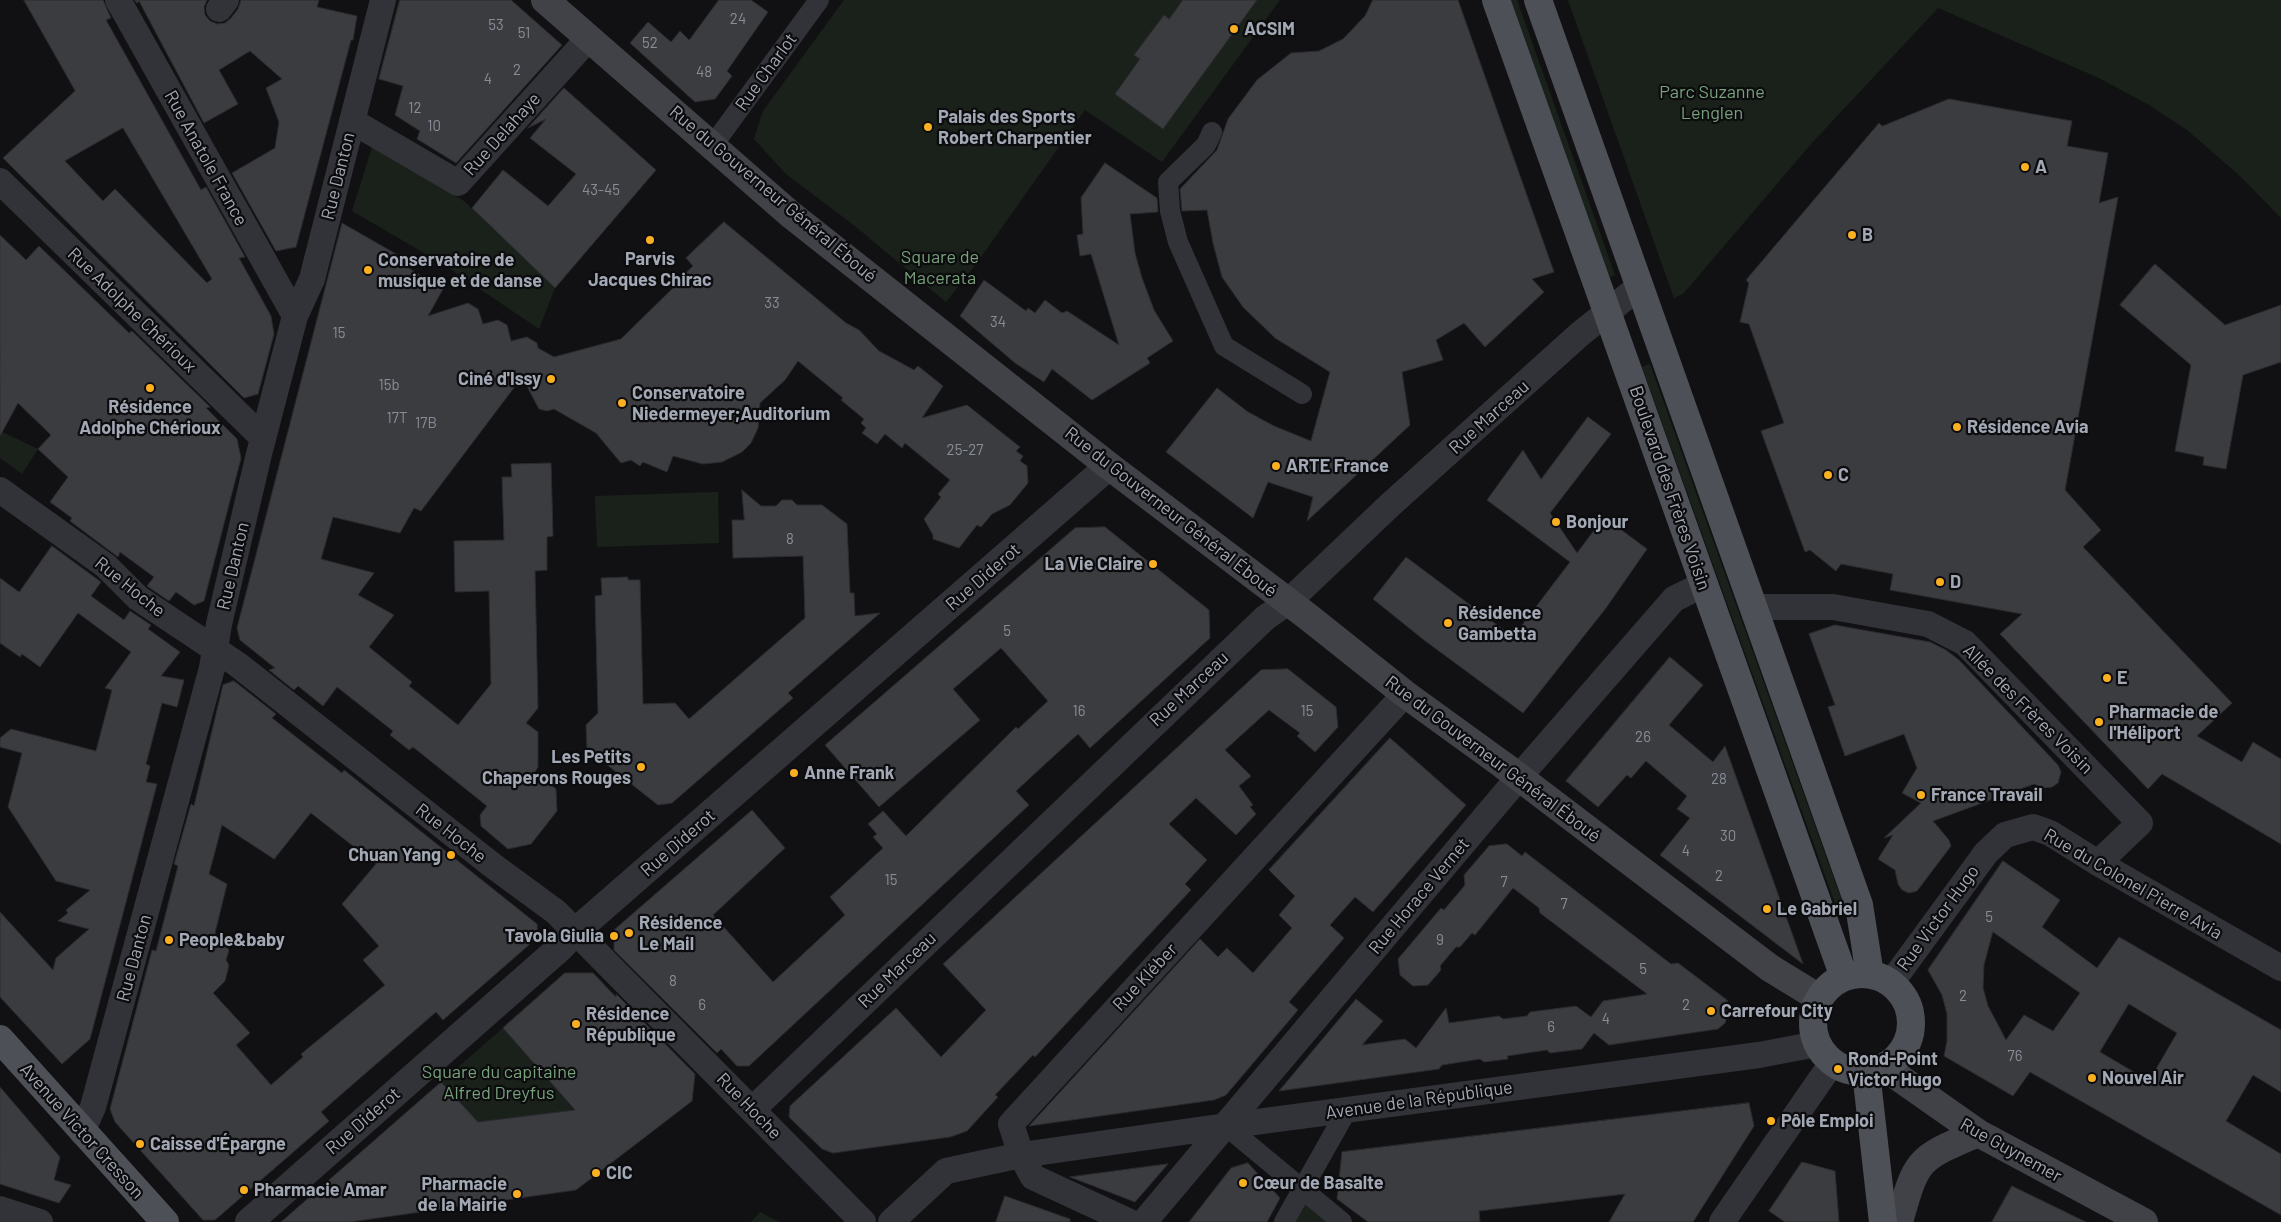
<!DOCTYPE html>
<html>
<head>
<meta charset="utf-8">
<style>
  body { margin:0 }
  canvas { display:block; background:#111113 }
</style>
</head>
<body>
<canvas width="2281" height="1222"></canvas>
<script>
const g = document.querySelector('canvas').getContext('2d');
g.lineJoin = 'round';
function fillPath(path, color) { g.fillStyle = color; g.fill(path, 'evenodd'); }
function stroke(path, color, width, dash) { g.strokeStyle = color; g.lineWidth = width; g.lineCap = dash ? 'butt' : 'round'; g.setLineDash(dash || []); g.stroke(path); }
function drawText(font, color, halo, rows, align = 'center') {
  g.font = font + ' Barlow,sans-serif'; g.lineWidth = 4.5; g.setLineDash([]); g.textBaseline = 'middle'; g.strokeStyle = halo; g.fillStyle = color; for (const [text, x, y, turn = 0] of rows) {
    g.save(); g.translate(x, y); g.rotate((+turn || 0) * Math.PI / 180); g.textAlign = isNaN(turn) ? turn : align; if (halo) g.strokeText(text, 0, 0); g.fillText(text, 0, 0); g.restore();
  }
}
fillPath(new Path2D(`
  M844 0H1280L1162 162 1085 110 976 264 946 302 855 226 786 174 754 139 763 111Z
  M1510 0H1517L1615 275 1609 277Z
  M1568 0H2281V218L2240 176 2187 130 2149 105 2099 78 1938 8 1811 144 1683 294 1674 298Z
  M372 147 464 201 555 288 539 329 443 264 352 211Z
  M1650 364 1844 907 1837 909 1642 367Z
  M0 431 38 449 22 474 0 458Z
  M718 492 719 543 597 547 595 496Z
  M503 1028 574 1110 478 1122 441 1082Z
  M1302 1189 1342 1222H1284Z
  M760 1212 779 1222H751Z`), '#19211a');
const building = new Path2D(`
  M24 0H103L111 18 106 20 201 190 206 187 245 257 239 258 271 316 274 334 258 394 244 398 3 158 75 91ZM123 128 212 279 207 283 115 189 103 201 65 161Z
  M135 0H207L204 7 205 15 210 21 217 24 225 23 231 18 238 9 241 0H319L317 7 357 16 353 40H351L296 247 276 251 232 173 275 148 279 122 266 88 282 79 250 51 219 70 238 104 204 123 139 1 137 3Z
  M400 0H511L562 45 456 163 417 139 420 131 395 115 403 86 379 79Z
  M719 0H751L768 12 727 71 732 76 715 99 695 102 630 43 648 22 671 42 680 31 689 40Z
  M1183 0H1257L1163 129 1115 94 1140 59 1134 55 1164 15 1169 19Z
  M1373 0H1458L1554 272 1532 279 1544 292 1485 347 1464 323 1436 340 1443 360 1402 372 1410 425 1307 521 1313 497 1268 482 1253 518 1166 452 1217 388 1248 412 1274 426 1311 441 1330 372 1275 338 1243 307 1222 277 1213 243 1207 210 1182 211 1180 189 1217 150 1228 119 1257 80 1291 53 1319 51 1343 39 1365 16Z
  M564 88 656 170 555 288 472 208 503 170 548 206 576 174 530 138 546 119 528 128Z
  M1949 99 2072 121 2067 146 2108 153 2099 203 2118 197 2065 490 2101 530 2083 547 2232 703 2197 736 2242 762 2253 742 2281 759V844L2162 774 2148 789 2000 634 2022 614 1890 590 1893 574 1841 564 1836 571 1810 550 1805 552 1761 431 1784 423 1749 324 1740 322 1749 283 1746 280 1879 123 1882 126Z
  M1105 163 1157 198 1158 212 1130 214 1135 253 1142 278 1154 310 1173 341 1147 358 1150 363 1092 400 1052 369 1044 382 1015 363 960 316 984 280 1026 311 1028 308 1035 313 1045 300 1062 313 1067 311 1119 345 1091 254 1080 256 1077 235 1083 234 1081 198Z
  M724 222 846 323 859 330 879 351 914 370 918 366 943 386 922 418 967 405 1020 447 1016 451 1023 456 1020 461 1027 466 1028 483 1010 505 992 514 981 527 977 525 959 548 933 539V535L924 519 941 497 938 494 950 480 905 443 902 448 885 434 877 444 862 433 866 428 861 423 864 419 841 400 843 398 798 361 785 380 760 403 758 428 751 443 742 452 722 462 703 464 673 456 667 472 643 462 640 466 631 460 621 463 596 433 554 409 547 411 539 409 522 377 421 511 414 508 400 533 333 517 321 559 374 573 358 595 394 615 369 647 412 682 409 686 458 725 491 684 489 591 455 592 454 541 504 540 502 477H512L511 464 551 463 553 536 547 537V570L535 571 538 708 526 723 538 732V767L535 772 556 789 557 811 531 844 508 849 481 826 480 815 487 806 413 747 409 750 390 735 393 731 337 687 323 706 298 686 294 690 269 670 275 668 240 640 237 628 342 223 410 262 407 267 443 289 428 316 468 303 478 309 483 324 498 320 507 325 511 341 527 337 537 343 538 348 554 357 621 339 678 283 676 282 693 266 686 258Z
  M0 235 26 260 39 246 129 333 132 331 210 407 206 408 237 439 241 458 204 601 194 605 176 592 169 601 147 586 154 577 120 552 118 557 70 521 72 518 50 502 68 477 38 449 51 435 18 403 0 436Z
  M2155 264 2225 325 2281 305V362L2243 375 2226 469 2203 465 2204 457 2175 451 2191 365 2120 305Z
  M1588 417 1611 434 1550 513 1577 553 1604 517 1647 549 1606 608 1523 713 1424 640 1373 599 1406 557 1513 637 1570 562 1487 500 1523 450 1541 479Z
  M742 490 761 506H776L782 500H792L797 505H822L847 524 850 593H854L855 616 880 613 788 693 793 698 672 803 658 805 587 749 586 725 598 713 595 596 602 595 601 578 628 577V580H640L643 704 675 703 689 719 805 618 803 556 733 558 732 520H744Z
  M1105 527 1209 610 1210 638 1090 748 1078 734 1043 766 1016 791 1029 805 749 1066H737L721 1049 717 1053 614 950V930L752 810 785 848 713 915 773 982 845 915 830 897 883 848 873 837 877 834 868 824 883 811 906 836 1016 727 1018 729 1048 701 1001 648 953 689 980 720 879 807 825 745 1075 528Z
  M52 546 101 582 91 596 124 620 130 611 151 625 148 629 180 652 161 676 184 680 177 707 162 703 146 764 150 766 146 782 157 784 90 1039 62 1064 0 997V912L53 970 56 958 89 929 58 921 68 913 66 910 90 890 56 881 8 807 22 753 0 747V738L11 729 96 751 112 690 105 688 131 652 78 613 40 667 22 654 20 657 0 643V578L19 592Z
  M1835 625 1930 642 1946 650 1959 660 2058 765 2061 772 2058 783 2052 787 2043 788 2034 784 1933 821 1949 840 1951 846 1917 891 1909 893 1902 890 1898 884 1895 870 1878 859 1893 835 1884 838 1921 803 1902 793 1917 768 1904 734 1845 756 1828 707 1835 705 1809 634Z
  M1670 657 1703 685 1669 725 1713 762 1725 746 1803 964 1660 855 1690 818 1677 809 1687 796 1646 761 1631 778 1627 775 1598 807 1566 781Z
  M1288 669 1336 707 1338 727 1315 752 1297 736 1300 733 1269 710 1225 750 1251 776 1239 786 1253 805 1250 807 1256 814 1236 835 1196 798 1169 824 1207 860 1185 884 1191 890 1035 1057 1033 1055 995 1095 998 1097 967 1131 950 1137 833 1153 822 1149 789 1117 790 1106 896 1008 941 1057 986 1010 943 964 1261 670Z
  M234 681 276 714 272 718 342 773 344 770 537 924 538 937 443 1020 436 1012 321 1112 329 1121 215 1220H203L115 1122 110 1109 152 950 156 951 178 866 174 864 191 804 194 806 223 685ZM311 813 376 864 342 904 379 946 363 960 385 985 301 1054 303 1057 271 1085 236 1045 250 1033 213 993 225 981 229 965 226 960 229 950 215 933 227 884 209 874 222 825 274 859Z
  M1390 738 1466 805 1373 912 1355 897 1330 925 1344 938 1289 1002 1298 1010 1226 1095 1214 1100 1029 1126 1200 939 1218 957 1227 948 1253 973 1292 928 1279 915 1295 896 1269 870Z
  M1507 844 1522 856 1525 852 1671 964 1678 963 1727 1000 1730 1008 1725 1023 1718 1029 1609 1045 1594 1033 1582 1049 1550 1053 1547 1050 1507 1056 1508 1059 1484 1062 1480 1059 1442 1065 1439 1069 1279 1091 1356 999 1383 1021 1362 1045 1405 1039 1416 1048 1446 1008 1449 1023 1499 1016 1503 1019 1527 1016 1530 1012 1576 1006 1591 1017 1603 1001 1647 994 1540 913 1539 908 1513 888 1475 935 1472 933 1460 947H1456L1440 966 1441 970 1428 985 1413 986 1400 975 1398 959 1441 908 1444 910 1465 885 1464 875 1489 846Z
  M2003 861 2060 900 2042 927 2097 968 2119 937 2281 1030V1092L2253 1075 2226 1121 2281 1154V1215L2030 1072 2013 1096 1944 1056 1947 1041V1014L1942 995 1928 970ZM1993 932 2080 993 2053 1031 2024 1015 2006 1040 1988 1006 1983 988 1984 965ZM2129 1004 2177 1033 2149 1081 2100 1052Z
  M565 973H593L616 997V994L695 1074 692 1101 576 1190 350 1222H281L441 1082 478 1122 575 1110 503 1028Z
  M0 1087 60 1157 54 1180 71 1185 59 1203 0 1184Z
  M1749 1103 1754 1126 1693 1222H1609L1625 1194 1479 1211 1480 1222H1368L1337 1199 1342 1152Z
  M1802 1162 1835 1171 1839 1222H1785L1769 1211Z
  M1248 1163 1280 1198 1267 1222H1189L1231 1168Z
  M1168 1164 1135 1202 1070 1177Z
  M2012 1186 2086 1222H1992Z
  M1005 1196 1070 1219V1222H996Z`);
fillPath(building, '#3b3c40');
stroke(building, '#2b2b2f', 1);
stroke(new Path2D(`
  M1212 132 1206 145 1168 182 1170 211 1178 242 1224 346 1302 394
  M713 145 819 0
  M1226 1126 1342 1222
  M1284 1222 1347 1110`), '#323338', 20);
stroke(new Path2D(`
  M118 0 295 316
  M219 9 226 0
  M352 121 458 183 588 39
  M0 181 263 438
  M0 490 106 566 138 598 237 664 492 865 556 912 863 1222
  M1753 607H1833L1928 624 1965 643 2140 823 2098 863
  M1891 983 1986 853 2005 835 2033 827 2050 833 2098 863 2281 968
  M753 1109 1265 618 1288 602 1390 505 1580 334 1640 286
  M82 1132 93 1107 212 668 219 624 259 454 295 316 312 279 383 0
  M0 1209 40 1222
  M891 1222 946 1171 1021 1155 1226 1126 1759 1055 1817 1044
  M1130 1222 1033 1177 1021 1155 1011 1124 1405 694
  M1144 1222 1519 777 1674 599 1704 584
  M1722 1222 1832 1063`), '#323338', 26);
stroke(new Path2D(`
  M249 1222 561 947 576 931 1109 466`), '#323338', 28);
stroke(new Path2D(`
  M545 0 790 214 1109 466 1307 616 1405 694 1503 765 1770 968 1819 998
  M1884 1067 1978 1133 2144 1222
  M1899 1222C1917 1158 1917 1159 1978 1133`), '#404248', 28);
stroke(new Path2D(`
  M1496 0 1844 977
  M1538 0 1859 905 1870 975
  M1813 1023a49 49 0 1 1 98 0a49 49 0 1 1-98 0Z
  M0 1039 165 1222
  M1866 1072 1883 1222`), '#4e5057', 28);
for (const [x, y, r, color] of [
  [1234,29,5,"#fbb021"],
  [928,127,5,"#fbb021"],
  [2025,167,5,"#fbb021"],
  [1852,235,5,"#fbb021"],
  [650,240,5,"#fbb021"],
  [368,270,5,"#fbb021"],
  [551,379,5,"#fbb021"],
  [150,388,5,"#fbb021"],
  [622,403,5,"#fbb021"],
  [1957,427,5,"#fbb021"],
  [1276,466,5,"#fbb021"],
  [1828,475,5,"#fbb021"],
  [1556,522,5,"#fbb021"],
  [1153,564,5,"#fbb021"],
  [1940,582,5,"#fbb021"],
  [1448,623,5,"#fbb021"],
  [2107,678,5,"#fbb021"],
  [2099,722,5,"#fbb021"],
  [641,767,5,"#fbb021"],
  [794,773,5,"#fbb021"],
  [1921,795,5,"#fbb021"],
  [451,855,5,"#fbb021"],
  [1767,909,5,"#fbb021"],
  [629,933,5,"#fbb021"],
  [614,936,5,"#fbb021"],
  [169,940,5,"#fbb021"],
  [1711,1011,5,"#fbb021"],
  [576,1024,5,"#fbb021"],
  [1838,1069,5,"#fbb021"],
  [2092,1078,5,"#fbb021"],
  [1771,1121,5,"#fbb021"],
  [140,1144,5,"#fbb021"],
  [596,1173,5,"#fbb021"],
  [1243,1183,5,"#fbb021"],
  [244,1190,5,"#fbb021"],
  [517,1194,5,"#fbb021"]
]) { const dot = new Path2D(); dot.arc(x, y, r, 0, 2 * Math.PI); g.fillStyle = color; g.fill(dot); stroke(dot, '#0c0c0e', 2); }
drawText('15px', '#888d97', null, [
  ["24",738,19],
  ["53",496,25],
  ["51",524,33],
  ["52",650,43],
  ["2",517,70],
  ["48",704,72],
  ["4",488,79],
  ["12",415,108],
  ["10",434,126],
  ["43-45",601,190],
  ["33",772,303],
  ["34",998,322],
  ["15",339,333],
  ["15b",389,385],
  ["17T",397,418],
  ["17B",426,423],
  ["25-27",965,450],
  ["8",790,539],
  ["5",1007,631],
  ["16",1079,711],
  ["15",1307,711],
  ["26",1643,737],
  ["28",1719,779],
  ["30",1728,836],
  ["4",1686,851],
  ["2",1719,876],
  ["15",891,880],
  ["7",1504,882],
  ["7",1564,904],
  ["5",1989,917],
  ["9",1440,940],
  ["5",1643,969],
  ["8",673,981],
  ["2",1963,996],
  ["6",702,1005],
  ["2",1686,1005],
  ["4",1606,1019],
  ["6",1551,1027],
  ["76",2015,1056]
]);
drawText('bold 18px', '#a2a8b4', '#0c0c0e', [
  ["ACSIM",1244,29],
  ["Palais des Sports",938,117],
  ["Robert Charpentier",938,138],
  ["A",2035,167],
  ["B",1862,235],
  ["Parvis",650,259,"center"],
  ["Jacques Chirac",650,280,"center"],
  ["Conservatoire de",378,260],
  ["musique et de danse",378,281],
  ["Ciné d'Issy",541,379,"right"],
  ["Conservatoire",632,393],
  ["Niedermeyer;Auditorium",632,414],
  ["Résidence",150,407,"center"],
  ["Adolphe Chérioux",150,428,"center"],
  ["Résidence Avia",1967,427],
  ["ARTE France",1286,466],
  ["C",1838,475],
  ["Bonjour",1566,522],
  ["La Vie Claire",1143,564,"right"],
  ["D",1950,582],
  ["Résidence",1458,613],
  ["Gambetta",1458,634],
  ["E",2117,678],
  ["Pharmacie de",2109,712],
  ["l'Héliport",2109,733],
  ["Les Petits",631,757,"right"],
  ["Chaperons Rouges",631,778,"right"],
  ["Anne Frank",804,773],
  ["France Travail",1931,795],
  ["Chuan Yang",441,855,"right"],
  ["Le Gabriel",1777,909],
  ["Résidence",639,923],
  ["Le Mail",639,944],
  ["Tavola Giulia",604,936,"right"],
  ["People&baby",179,940],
  ["Carrefour City",1721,1011],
  ["Résidence",586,1014],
  ["République",586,1035],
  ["Rond-Point",1848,1059],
  ["Victor Hugo",1848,1080],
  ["Nouvel Air",2102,1078],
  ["Pôle Emploi",1781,1121],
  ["Caisse d'Épargne",150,1144],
  ["CIC",606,1173],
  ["Cœur de Basalte",1253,1183],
  ["Pharmacie",507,1184,"right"],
  ["de la Mairie",507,1205,"right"],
  ["Pharmacie Amar",254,1190]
], 'left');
drawText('18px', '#a2a8b4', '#0c0c0e', [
  ["Rue Charlot",766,72,-54],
  ["Rue Delahaye",502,134,-48],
  ["Rue Anatole France",206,158,61],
  ["Rue Danton",338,176,-76],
  ["Rue du Gouverneur Général Éboué",773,194,40],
  ["Rue Adolphe Chérioux",132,310,44],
  ["Rue Marceau",1489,417,-42],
  ["Boulevard des Frères Voisin",1670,488,71],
  ["Rue du Gouverneur Général Éboué",1171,512,38],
  ["Rue Danton",233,566,-77],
  ["Rue Diderot",983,577,-41],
  ["Rue Hoche",130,587,39],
  ["Rue Marceau",1189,689,-43],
  ["Allée des Frères Voisin",2028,709,45],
  ["Rue du Gouverneur Général Éboué",1493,759,37],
  ["Rue Hoche",451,833,38],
  ["Rue Diderot",678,843,-41],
  ["Rue du Colonel Pierre Avia",2133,884,30],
  ["Rue Horace Vernet",1419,896,-50],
  ["Rue Victor Hugo",1938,918,-54],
  ["Rue Danton",134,958,-75],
  ["Rue Marceau",897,970,-44],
  ["Rue Kléber",1145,977,-47],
  ["Avenue de la République",1419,1100,-8],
  ["Rue Hoche",749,1106,46],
  ["Rue Diderot",363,1121,-41],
  ["Avenue Victor Cresson",82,1131,48],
  ["Rue Guynemer",2011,1150,29]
]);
drawText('18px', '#77a17a', '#0c0c0e', [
  ["Parc Suzanne",1712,92],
  ["Lenglen",1712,113],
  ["Square de",940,257],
  ["Macerata",940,278],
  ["Square du capitaine",499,1072],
  ["Alfred Dreyfus",499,1093]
]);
</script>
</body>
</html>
